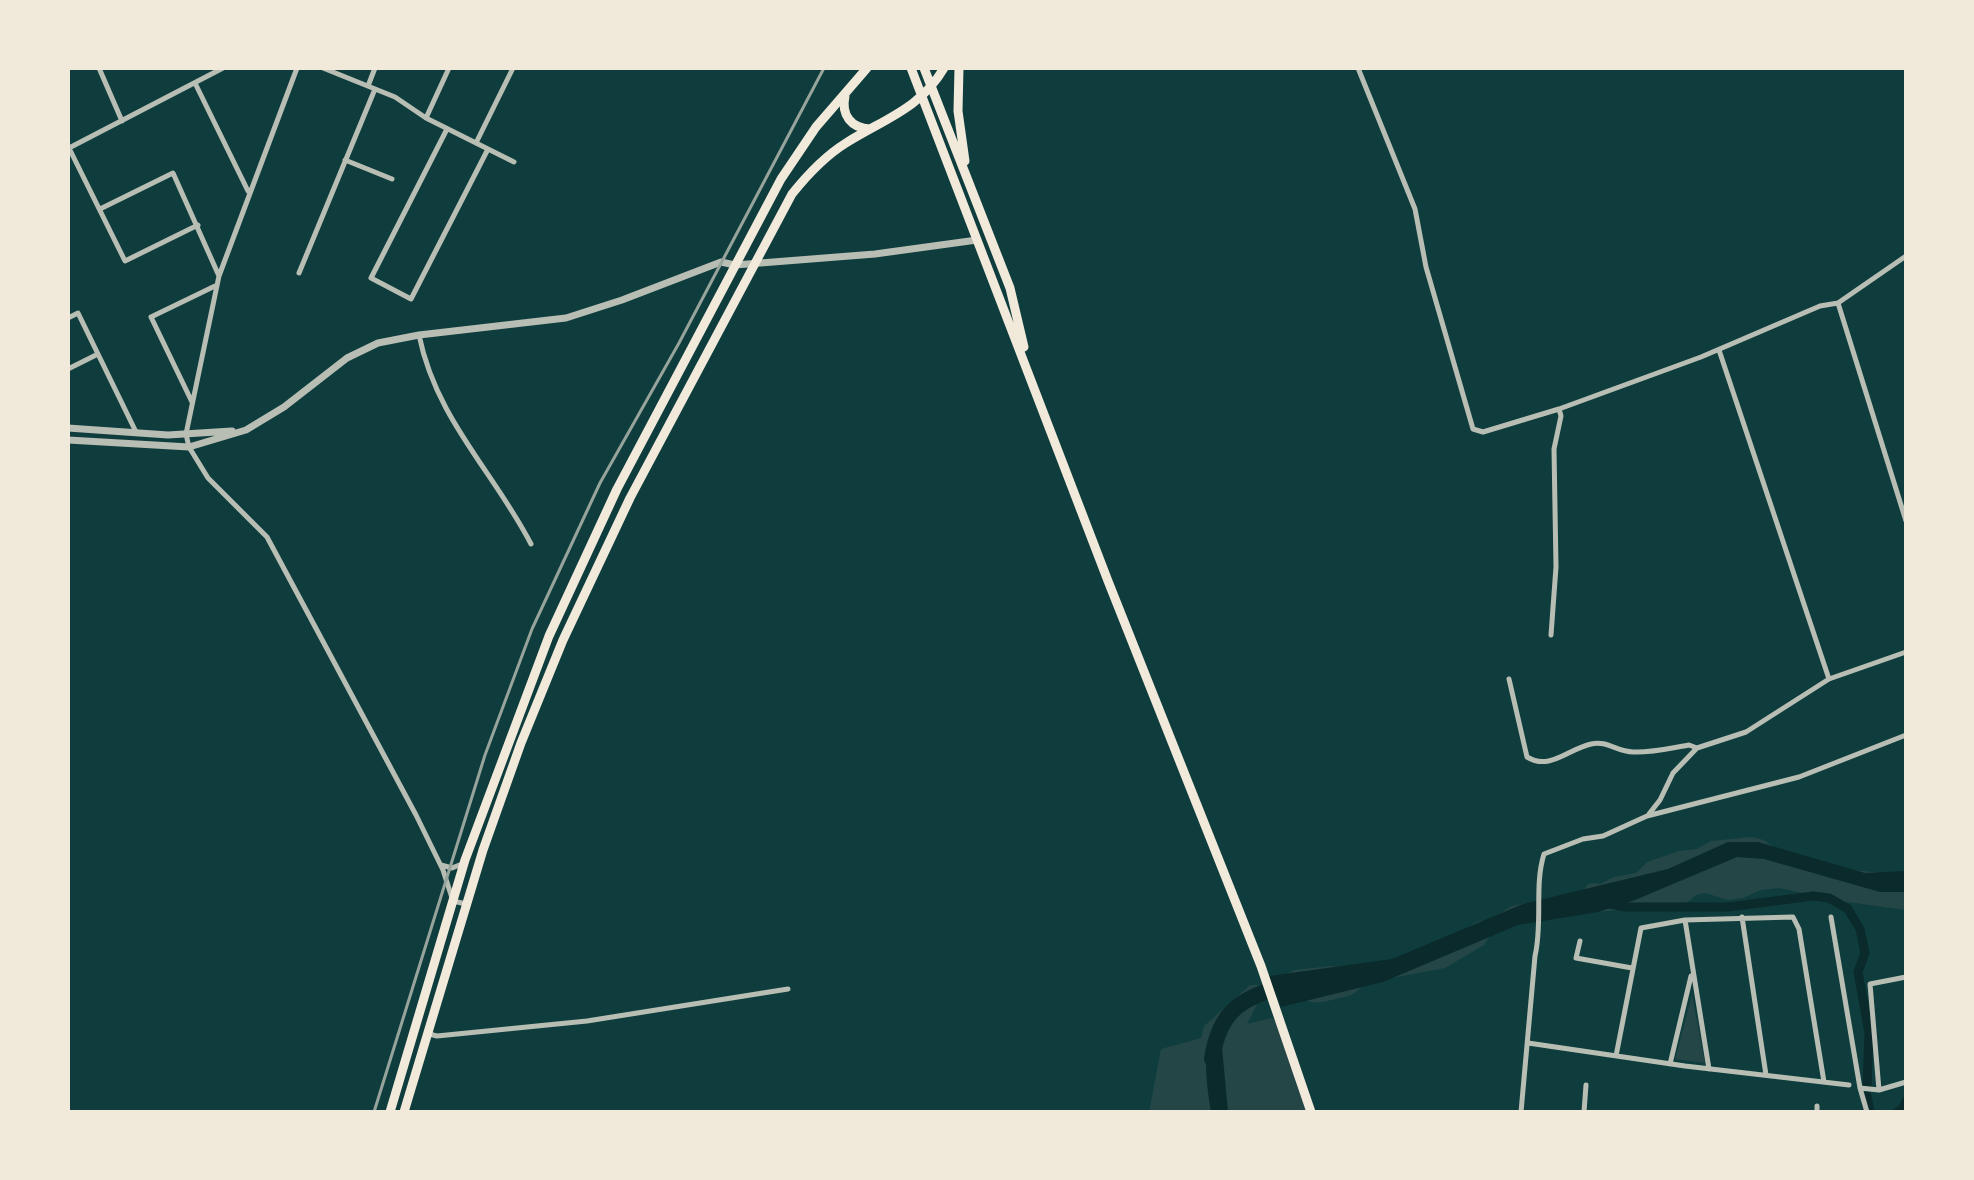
<!DOCTYPE html>
<html>
<head>
<meta charset="utf-8">
<style>
  body { margin:0 }
  #map { position:relative; width:1974px; height:1180px; overflow:hidden; background:#0f3d3e; font-family:Figtree,sans-serif }
  canvas { display:block }
  .frame { position:absolute; inset:0; border:70px solid #f1e9da; pointer-events:none }
</style>
</head>
<body>
<div id="map">
<canvas width="1974" height="1180"></canvas>
<div class="frame"></div>
</div>
<script>
const g = document.querySelector('canvas').getContext('2d');
g.lineJoin = 'round';
function fillPath(path, color) { g.fillStyle = color; g.fill(path, 'evenodd'); }
function stroke(path, color, width, dash) { g.strokeStyle = color; g.lineWidth = width; g.lineCap = dash ? 'butt' : 'round'; g.setLineDash(dash || []); g.stroke(path); }
fillPath(new Path2D(`
  M1751 837C1769 839 1769 847 1783 852 1821 866 1866 874 1906 873V910L1833 900 1780 888 1761 890 1743 898 1728 900 1705 893 1696 895 1688 902 1668 905 1534 918 1489 937 1484 945 1445 968 1386 979 1380 983C1365 976 1362 992 1348 996 1338 998 1322 1004 1311 1002 1302 1000 1293 993 1283 990L1259 1000 1247 1024 1271 1018 1276 1020 1307 1112H1149L1161 1049 1201 1038 1204 1026 1250 985H1261L1295 970 1331 966 1370 970 1447 940 1477 922 1493 918 1512 906 1583 892C1587 883 1590 882 1600 884L1614 877 1636 873 1647 862 1679 851 1697 849 1711 841Z
  M1692 995 1705 1063 1675 1059Z`), '#244646');
fillPath(new Path2D(`
  M1728 842H1758L1865 873 1906 871V892H1880L1764 859 1737 857 1635 900 1598 912 1518 925 1383 982 1281 1007 1269 976 1392 959 1523 904 1668 869Z
  M1217 1037 1222 1047 1228 1112H1211C1207 1088 1204 1064 1208 1041Z`), '#0a2a2b');
stroke(new Path2D(`
  M1605 903 1625 907H1728L1813 896 1829 898 1848 909 1860 929 1865 953 1858 972 1869 1033 1867 1086
  M1867 1096 1870 1112
  M1897 1112 1902 1110 1906 1101`), '#0a2a2b', 9);
stroke(new Path2D(`
  M1212 1059C1219 1011 1242 997 1285 986`), '#0a2a2b', 16);
stroke(new Path2D(`
  M99 68 122 121
  M297 68 219 276 186 434 189 447 208 478 267 537 416 815 443 870 453 901 466 904
  M323 68 395 97 426 118 514 162
  M1358 68 1415 209 1426 267 1473 429 1483 432 1559 409
  M195 83 248 191
  M368 86 375 68
  M426 118 449 68
  M447 129 371 278 411 299 488 149
  M476 143 513 68
  M68 146 125 261 198 225
  M69 148 223 68
  M345 160 392 179
  M100 209 173 173 219 276
  M299 273 375 89
  M1838 303 1906 521
  M68 318 78 313 136 432
  M419 335C436 419 494 472 531 544
  M1719 350 1829 679
  M68 369 98 354
  M192 402 151 317 215 286
  M1551 635 1556 567 1554 449 1561 416 1559 409 1701 357 1820 306 1838 303 1906 256
  M1509 679 1527 757C1550 771 1568 749 1591 744 1607 740 1617 752 1633 752 1651 753 1671 748 1689 745L1697 748
  M1649 814 1660 800 1673 773 1697 748 1746 732 1829 679 1906 652
  M441 865 452 868 462 864
  M1742 917 1766 1075
  M1831 917 1860 1088 1867 1112
  M1685 920 1709 1069
  M1580 941 1576 958 1632 968
  M429 1034 437 1036 587 1021 788 989
  M1528 1043 1685 1066 1849 1085
  M1616 1056 1641 928 1685 920 1793 917 1799 929 1824 1082
  M1670 1064 1691 976
  M1860 1088 1879 1090 1906 1082
  M1879 1090 1870 984 1906 977
  M1521 1112 1535 956C1543 922 1534 886 1544 854L1583 839 1603 836 1647 816 1799 777 1906 735
  M1584 1112 1586 1085
  M1817 1112V1106`), '#b8beb3', 5);
stroke(new Path2D(`
  M68 428 168 435 232 431
  M68 440 189 447 246 430 284 407 347 358 378 343 419 335 566 318 622 300 721 262 735 265 875 254 977 240`), '#b8beb3', 7);
stroke(new Path2D(`
  M911 68 1108 581 1261 966 1311 1112
  M924 68 1010 288 1024 347
  M959 68 958 111 965 161
  M845 96C841 115 851 128 870 129
  M390 1112 465 860 549 636 617 489 781 179 816 127 867 68
  M404 1112 483 850 521 743 563 640 630 498 792 194C808 174 825 156 846 143 884 119 920 109 944 68`), '#f1e9da', 9);
stroke(new Path2D(`
  M374 1112 485 755 532 629 600 483 679 343 824 68`), '#97a49c', 3);
</script>
</body>
</html>
